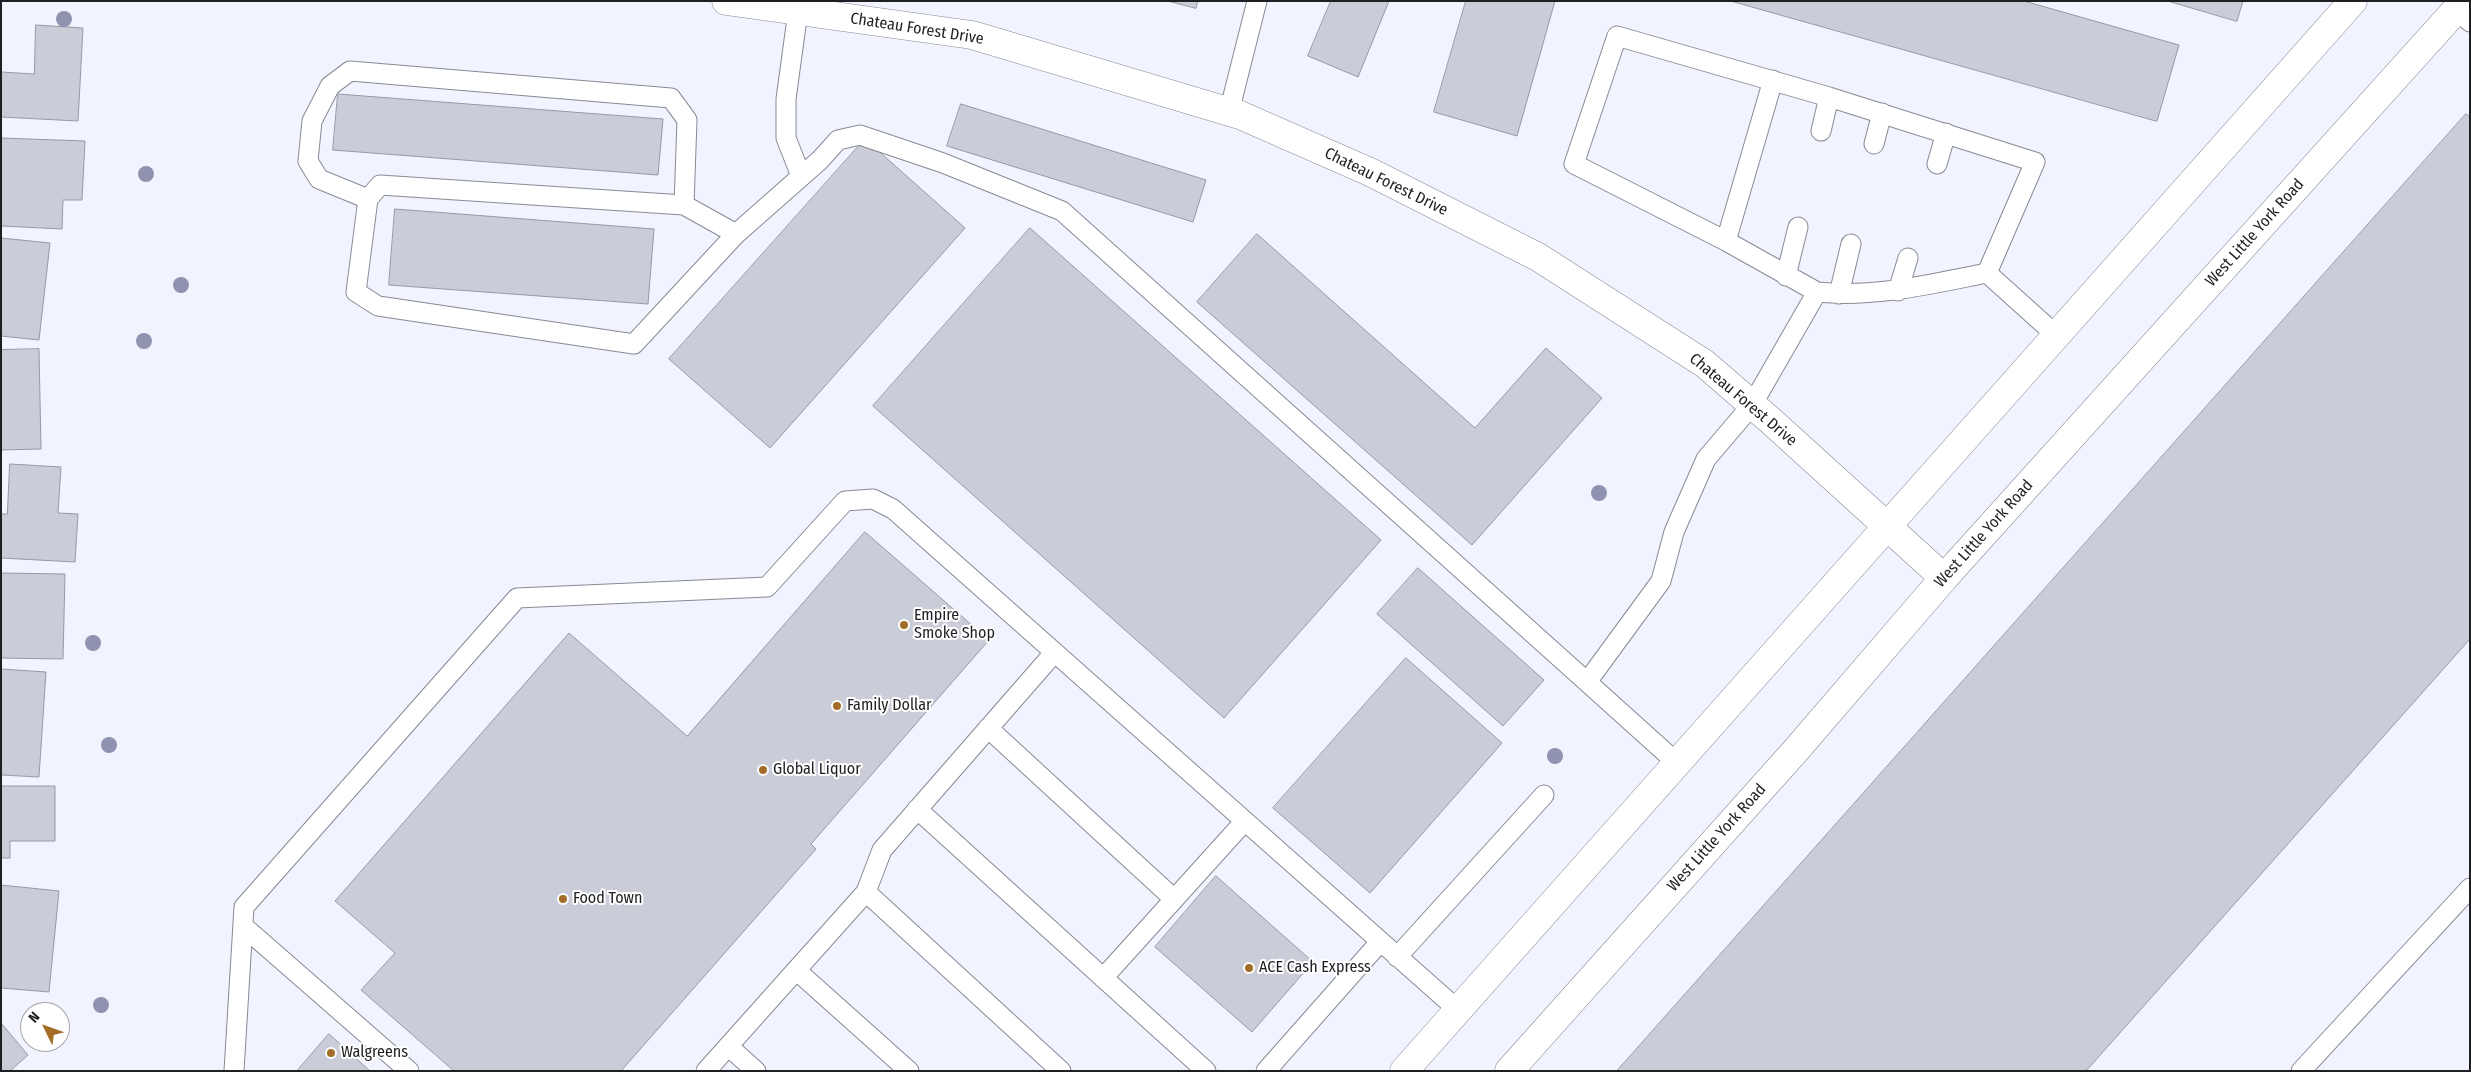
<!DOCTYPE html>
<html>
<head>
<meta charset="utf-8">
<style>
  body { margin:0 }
  #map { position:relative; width:2471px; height:1072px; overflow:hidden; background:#f1f3fe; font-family:"Fira Sans Condensed",sans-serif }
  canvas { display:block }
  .frame { position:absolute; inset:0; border:2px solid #1f1f23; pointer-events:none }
  .north { position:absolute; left:20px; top:1002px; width:50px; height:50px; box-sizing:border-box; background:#fff; border:1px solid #a5a5a7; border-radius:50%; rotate:312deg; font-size:14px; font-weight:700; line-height:20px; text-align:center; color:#1f1f23 }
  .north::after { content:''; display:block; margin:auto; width:18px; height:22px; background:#a36d27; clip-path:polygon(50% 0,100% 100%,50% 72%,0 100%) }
</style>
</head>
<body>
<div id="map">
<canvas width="2471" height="1072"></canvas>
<div class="frame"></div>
<div class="north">N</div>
</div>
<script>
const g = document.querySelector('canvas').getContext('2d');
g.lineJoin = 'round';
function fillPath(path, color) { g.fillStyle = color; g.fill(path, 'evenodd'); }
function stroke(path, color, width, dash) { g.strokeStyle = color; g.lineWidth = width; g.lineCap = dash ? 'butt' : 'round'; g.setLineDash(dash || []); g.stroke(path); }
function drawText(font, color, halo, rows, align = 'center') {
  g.font = font + ' "Fira Sans Condensed",sans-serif'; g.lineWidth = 4; g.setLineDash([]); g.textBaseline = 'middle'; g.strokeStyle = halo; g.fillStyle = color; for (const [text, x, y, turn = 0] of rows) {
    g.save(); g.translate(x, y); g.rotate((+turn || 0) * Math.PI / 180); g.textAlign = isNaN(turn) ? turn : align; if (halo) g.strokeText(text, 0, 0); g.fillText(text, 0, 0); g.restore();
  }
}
const building = new Path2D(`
  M1168 1H1198L1196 8Z
  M1331 1H1389L1358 77 1308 56Z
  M1466 1H1555L1517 136 1434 112Z
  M1731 1H2024L2179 45 2157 121Z
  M2168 1H2243L2237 21Z
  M36 25 83 28 78 121 1 117V72L34 74Z
  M338 94 663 119 658 175 333 150Z
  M961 104 1206 180 1193 222 947 146Z
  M2466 114 2470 117V639L2086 1071H1617Z
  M1 138 85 141 82 200H63L62 229 1 226Z
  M865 139 965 228 770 448 669 359Z
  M395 209 654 229 648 304 389 285Z
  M1030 228 1381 540 1224 718 873 406Z
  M1257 234 1475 428 1546 348 1602 398 1472 545 1197 302Z
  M1 238 50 243 39 340 1 336Z
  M39 349 41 449 1 450V350Z
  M10 464 61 467 58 513 78 514 75 562 1 558V514H7Z
  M865 532 989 640 811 844 816 849 621 1071H454L361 990 395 953 335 901 569 633 687 736Z
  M1418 568 1544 680 1503 726 1377 614Z
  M1 573 65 574 63 659 1 658Z
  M1406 658 1502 743 1370 893 1273 808Z
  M1 669 46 672 39 777 1 775Z
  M1 786H55V841H10V858H1Z
  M1216 876 1313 962 1252 1032 1155 947Z
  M1 885 59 891 49 992 1 988Z
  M1 1023 28 1055 10 1071H1Z
  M329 1034 370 1071H297Z`);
fillPath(building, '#caccd7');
stroke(building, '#9698a2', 1);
const service = new Path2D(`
  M2457 10 2470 22
  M798 11 786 99V138L801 176
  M1229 112 1257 1
  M1821 131 1829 97
  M1874 144 1882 113
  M1937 164 1946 133
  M368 199 319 179 308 161 312 121 330 86 350 71 671 98 687 120 684 205
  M736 234 684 205 380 185 368 199 356 292 378 306 634 344 736 234 820 160 838 140 860 135 943 163 1062 211 1587 682
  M1726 241 1773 80
  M1987 273 2057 336
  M1786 276 1798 227
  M1898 291 1908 258
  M1839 294 1851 244
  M988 728 1174 899
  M1677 763 1587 682 1661 581 1674 532 1706 459 1752 405 1817 292C1875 298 1931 284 1987 273L2035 162 1829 97 1617 36 1574 164 1726 241 1817 292
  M917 809 1206 1071
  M866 892 1061 1071
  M243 926 409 1071
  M1397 957 1544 795
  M796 970 909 1071
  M1103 978 1244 822
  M728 1046 756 1071
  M234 1071 244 907 517 598 767 587 845 501 873 499 893 509 1458 1010
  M706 1071 866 892 882 850 1054 653
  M1266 1071 1380 942
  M2301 1071 2470 888`);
const minor = new Path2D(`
  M726 1 972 35 1240 115 1370 172 1538 257 1705 364 1771 421 1944 578`);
const secondary = new Path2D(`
  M1404 1071 2353 1
  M1509 1071 1797 749 1944 578 2464 1`);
stroke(service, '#888a94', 21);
stroke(minor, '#888a94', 29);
stroke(secondary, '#888a94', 29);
stroke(service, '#fff', 19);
stroke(minor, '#fff', 28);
stroke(secondary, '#fff', 28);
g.fillStyle = '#9093af';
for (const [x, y] of [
  [64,19],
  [146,174],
  [181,285],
  [144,341],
  [1599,493],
  [93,643],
  [109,745],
  [1555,756],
  [101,1005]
]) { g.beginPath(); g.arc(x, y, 8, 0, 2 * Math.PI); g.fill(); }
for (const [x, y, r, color] of [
  [904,625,5,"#a36d27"],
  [837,706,5,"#a36d27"],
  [763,770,5,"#a36d27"],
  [563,899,5,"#a36d27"],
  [1249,968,5,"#a36d27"],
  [331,1053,5,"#a36d27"]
]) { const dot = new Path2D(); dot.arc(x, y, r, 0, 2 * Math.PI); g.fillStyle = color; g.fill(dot); stroke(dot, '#fff', 2); }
drawText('16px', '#1f1f23', '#fff', [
  ["Chateau Forest Drive",917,29,9],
  ["Chateau Forest Drive",1386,182,26],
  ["West Little York Road",2255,233,-48],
  ["Chateau Forest Drive",1743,400,40],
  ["West Little York Road",1984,534,-48],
  ["West Little York Road",1717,838,-48]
]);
drawText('16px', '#1f1f23', '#fff', [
  ["Empire",914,616],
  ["Smoke Shop",914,634],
  ["Family Dollar",847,706],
  ["Global Liquor",773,770],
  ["Food Town",573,899],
  ["ACE Cash Express",1259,968],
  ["Walgreens",341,1053]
], 'left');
</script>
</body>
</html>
